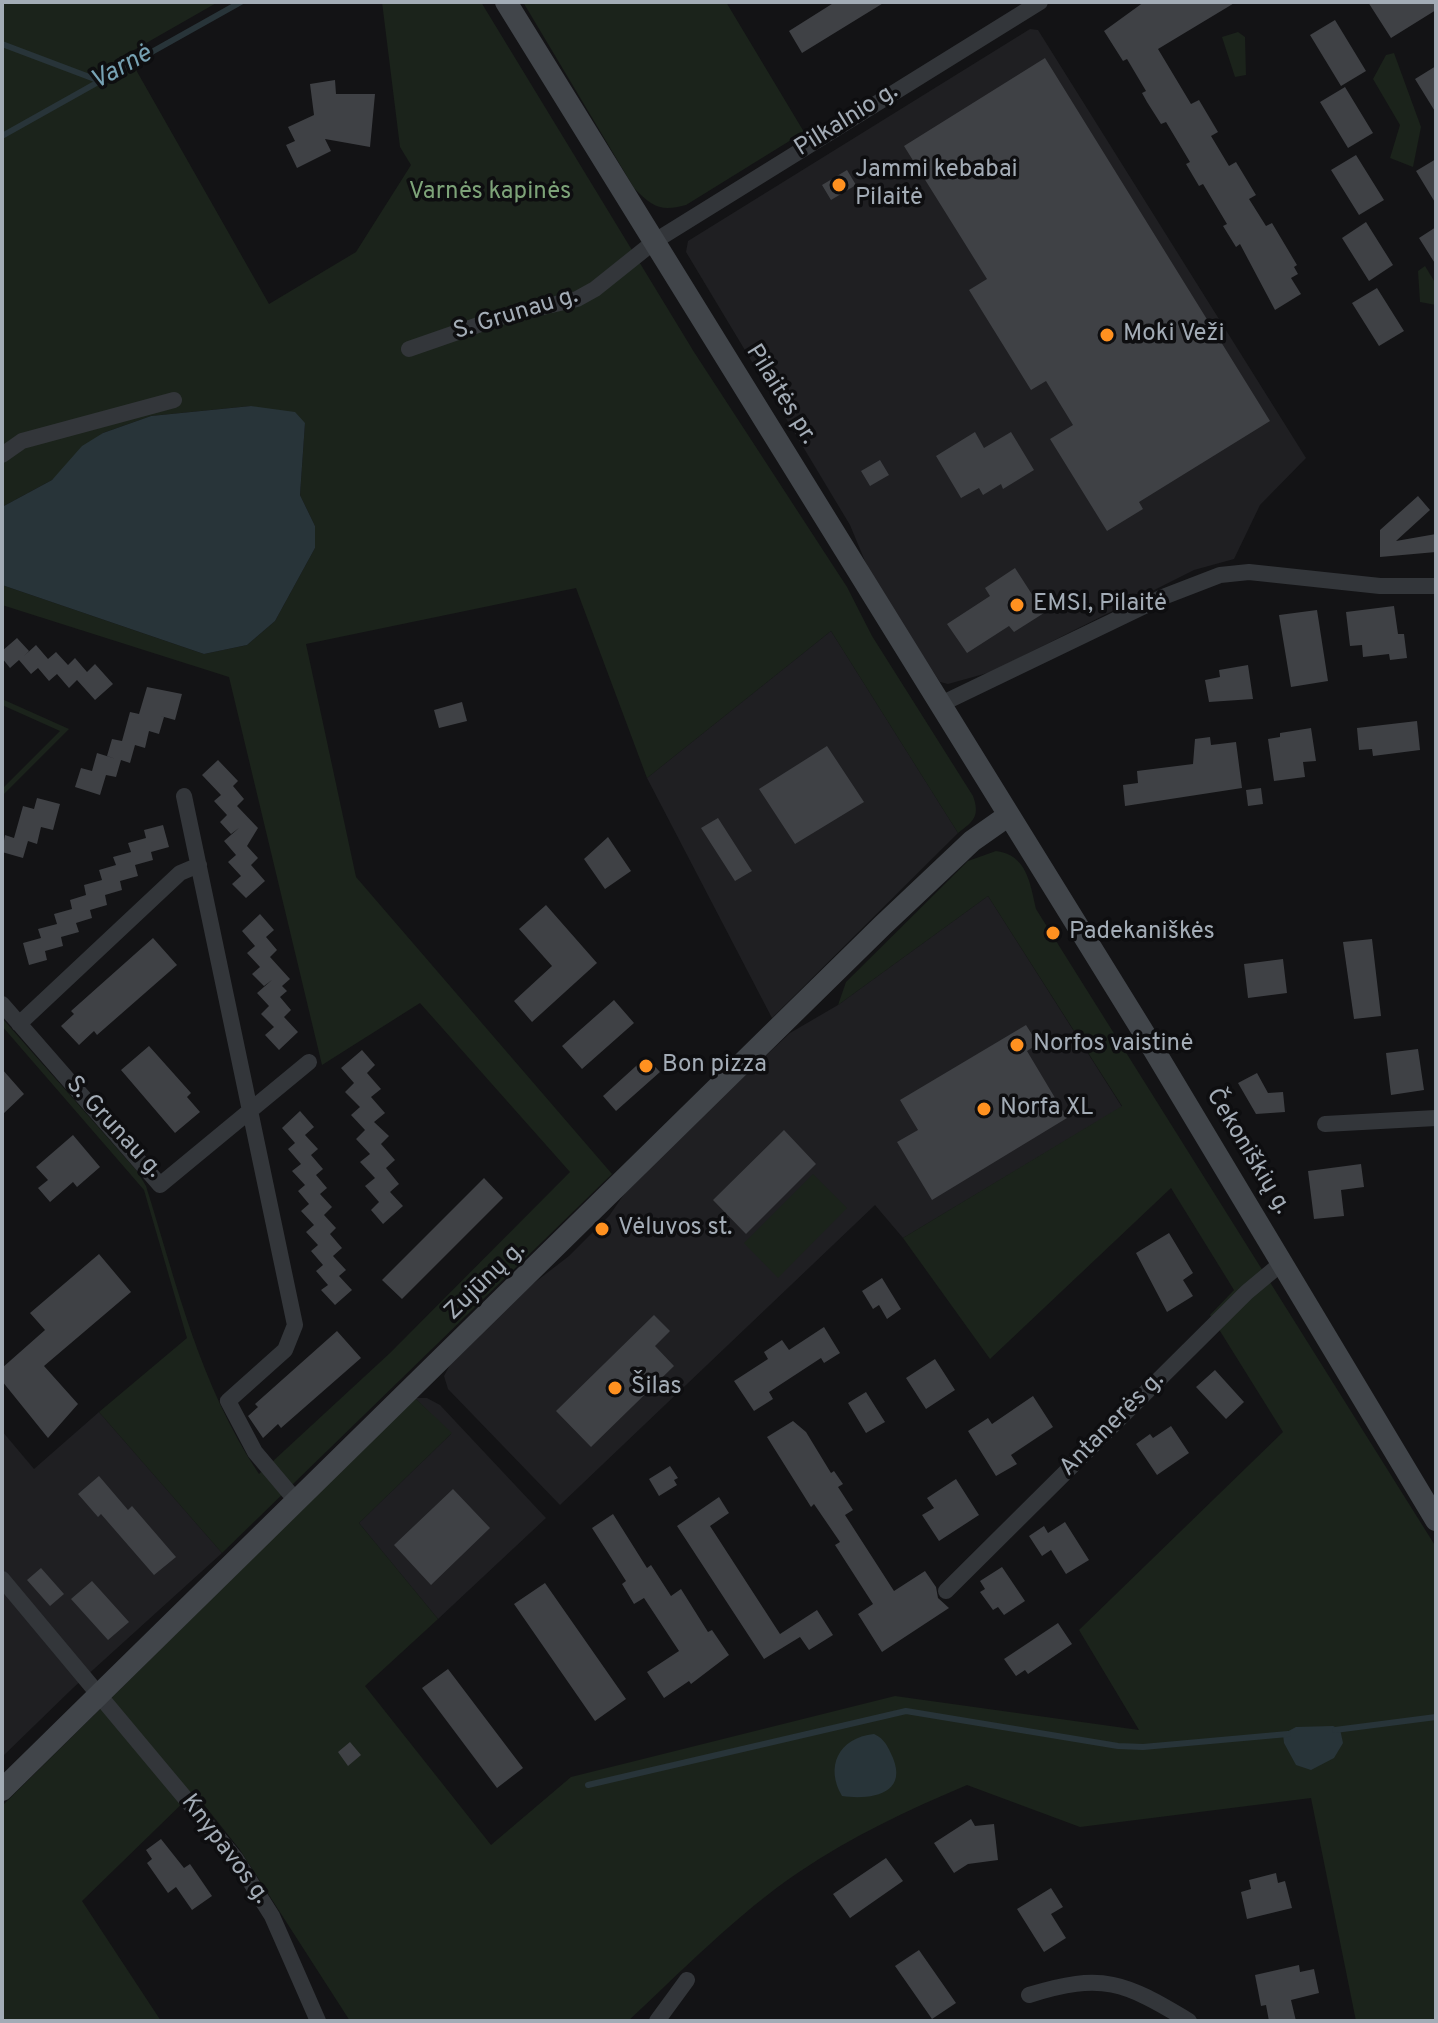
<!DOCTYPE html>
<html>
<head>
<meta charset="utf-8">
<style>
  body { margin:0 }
  #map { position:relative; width:1438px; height:2023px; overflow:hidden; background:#131315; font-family:Overpass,sans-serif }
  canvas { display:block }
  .frame { position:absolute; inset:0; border:4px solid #a3acb6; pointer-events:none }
</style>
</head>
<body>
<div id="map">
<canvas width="1438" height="2023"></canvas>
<div class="frame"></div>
</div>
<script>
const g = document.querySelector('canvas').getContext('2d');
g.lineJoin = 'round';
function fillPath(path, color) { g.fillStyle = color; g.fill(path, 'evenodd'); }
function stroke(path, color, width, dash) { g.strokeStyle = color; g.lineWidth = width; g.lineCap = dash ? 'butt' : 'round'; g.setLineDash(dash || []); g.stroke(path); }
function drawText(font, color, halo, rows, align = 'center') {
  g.font = font + ' Overpass,sans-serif'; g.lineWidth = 7; g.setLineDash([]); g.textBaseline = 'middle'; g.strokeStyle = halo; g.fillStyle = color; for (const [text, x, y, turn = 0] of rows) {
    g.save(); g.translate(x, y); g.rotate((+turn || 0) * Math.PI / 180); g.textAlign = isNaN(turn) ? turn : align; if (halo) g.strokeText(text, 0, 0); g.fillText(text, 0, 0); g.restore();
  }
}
fillPath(new Path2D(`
  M1030 29 1038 30 1306 458 1260 505 1234 559 1194 570 991 672 948 684 940 682 872 578 850 525 686 252 688 241Z
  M831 631 958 833 772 1018 647 778Z
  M988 896 1122 1107 903 1238 875 1205 560 1505 448 1389 444 1376 452 1361 521 1293 569 1256 609 1216 636 1177 790 1033 838 1005Z
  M415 1398H427L440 1405 546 1518 438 1619 359 1523 451 1434Z
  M99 1412 222 1553 73 1688 2 1757V1431L34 1469Z`), '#1f1f22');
fillPath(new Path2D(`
  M2 2H218L127 54 269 304 356 252 411 165 400 147 382 2H481L694 352 847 587 872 636 973 796C980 816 974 821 958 833L831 631 647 778 576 588 306 644 356 877 612 1174 222 1553 99 1412 187 1338 144 1190 2 1026V1018L137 1171 146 1186C178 1288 199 1383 259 1474L390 1353 570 1172 420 1003 322 1065 229 677 2 605V585L204 654 247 645 275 621 315 548V526L300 495 305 423 251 406 151 416 103 433 52 480 2 507Z
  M523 2H726L804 132 686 205C661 212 652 207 634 188Z
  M1238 32 1245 37 1246 75 1235 77 1222 37Z
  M1394 53 1421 127 1413 167 1390 158 1400 125 1373 79 1386 55Z
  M1425 266 1436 284V305L1420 302 1418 271Z
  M2 699 69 729 2 796V789L60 731 2 705Z
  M996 851C1027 855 1030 883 1036 909L1436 1547V2021H1356L1311 1798 1080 1827 967 1785C908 1810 852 1836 799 1872 737 1914 683 1970 628 2021H350L240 1850 194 1792 82 1901 161 2021H2V1806L415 1398 452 1433 359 1523 438 1619 365 1686 491 1845 571 1777 895 1696 1139 1730 1079 1630 1283 1432 1210 1315 1234 1290 1171 1188 990 1359 903 1238 1122 1106 988 896 838 1005 846 982 968 861Z
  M813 1174 847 1208 778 1278 744 1243Z`), '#1b231b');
fillPath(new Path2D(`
  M251 406 295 412 305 423 300 495 315 526V548L275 621 247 645 204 654 2 585V507L52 480 82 446 103 433 151 416Z
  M1333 1726 1340 1729 1343 1743 1334 1758 1311 1770 1296 1765 1284 1743 1283 1734 1296 1727Z
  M874 1734C885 1739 888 1747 893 1758 908 1795 869 1800 842 1796 825 1767 838 1738 874 1734Z`), '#283439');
stroke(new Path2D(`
  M2 44 100 81
  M2 136 241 2
  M1335 1730 1436 1717
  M588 1785 906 1711 1118 1746 1143 1747 1288 1734`), '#283439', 6);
fillPath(new Path2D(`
  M835 2H885L802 53 789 31Z
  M1144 2H1236L1158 49 1191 104 1199 100 1218 132 1211 136 1229 166 1236 162 1256 195 1249 199 1266 226 1272 223 1297 265 1294 267 1298 274 1291 278 1301 294 1275 310 1240 244 1236 247 1223 226 1227 224 1203 184 1199 186 1186 164 1190 162 1166 122 1161 124 1147 102 1142 93 1146 91 1127 59 1123 61 1104 31Z
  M1368 2H1436V10L1391 38Z
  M1335 20 1366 71 1341 86 1310 35Z
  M1045 58 1270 421 1139 502 1143 509 1107 531 1050 439 1073 425 1046 381 1031 390 969 290 987 279 904 146Z
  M1436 66V113L1415 79Z
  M335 80 336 94H375L370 147 325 139 331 151 297 168 286 145 295 141 288 127 314 115 310 84Z
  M1345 87 1373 133 1348 148 1320 102Z
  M1356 155 1384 200 1359 215 1331 170Z
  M1436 159V204L1416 171Z
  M847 170 856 185 831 200 822 185Z
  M1366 222 1393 265 1369 281 1342 238Z
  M1436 227V265L1419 238Z
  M1377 288 1404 331 1379 346 1352 303Z
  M975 432 984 448 1011 432 1034 470 1003 489 1001 484 983 495 979 488 961 498 936 456Z
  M880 460 889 475 870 486 861 471Z
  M1418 496 1430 510 1396 541 1436 534V552L1380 557V530Z
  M1015 568 1044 613 1014 632 1009 626 967 653 947 624 990 596 985 588Z
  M1394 606 1398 634H1404L1407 658 1390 660 1389 654 1363 657 1362 645 1350 646 1346 612Z
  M1317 610 1328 681 1291 687 1279 615Z
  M17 638 29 651 24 656 36 645 48 659 56 652 68 665 75 658 87 672 95 664 113 684 95 700 77 680 69 688 57 674 49 681 38 668 31 674 19 660 10 668 2 658V651Z
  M1248 665 1253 699 1209 702 1205 680 1220 677 1219 670Z
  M147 687 182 694 175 720 157 715 164 717 159 734 149 731 145 748 135 745 130 763 121 760 116 777 106 775 100 795 75 787 81 768 92 771 97 753 116 759 107 756 112 739 122 741 130 712 139 714Z
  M462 702 467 721 439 728 434 710Z
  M1417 721 1420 750 1373 756 1372 749 1359 750 1357 728Z
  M1311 728 1316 761 1303 762 1305 777 1274 781 1268 739 1280 737V733Z
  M1210 737 1211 745 1236 742 1242 788 1125 806 1123 785 1138 783 1137 771 1193 764 1195 739Z
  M827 746 864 802 795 844 759 789Z
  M218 760 238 781 233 786 244 799 237 806 258 828 247 846 258 858 251 865 265 881 246 898 232 884 241 876 228 862 236 855 224 841 239 828 231 834 220 822 227 815 214 801 221 795 202 775Z
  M1261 788 1263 804 1248 806 1246 790Z
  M37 798 60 804 53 830 41 827 37 844 28 841 23 858 2 852 5 835 14 838 23 806 34 809Z
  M718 818 752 871 735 881 701 828Z
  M163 825 169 847 151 852 153 860 135 865 138 876 120 881 122 890 105 895 107 905 90 910 92 918 76 923 79 932 61 937 63 946 45 951 47 960 29 965 23 943 41 938 38 929 57 924 54 914 72 909 70 900 86 895 84 885 102 880 99 870 116 865 113 857 131 852 128 843 146 838 144 830Z
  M608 837 631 871 605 889 584 859Z
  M546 905 597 963 532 1022 514 1001 552 966 519 929Z
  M260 914 274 930 266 937 277 950 270 957 290 979 282 986 287 991 280 997 291 1010 284 1017 298 1032 279 1050 265 1035 274 1027 261 1014 269 1006 257 993 272 980 264 986 252 974 260 967 247 953 255 946 242 931Z
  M153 938 177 965 97 1035 94 1031 79 1045 61 1026 74 1014 71 1011Z
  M1372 939 1381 1016 1354 1019 1343 942Z
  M1283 959 1287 993 1248 998 1244 964Z
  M614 1000 634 1023 582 1069 562 1046Z
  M1026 1025 1038 1044 1027 1051 1067 1118 932 1200 897 1142 918 1130 900 1100Z
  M149 1046 191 1093 187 1097 200 1112 175 1133 121 1070Z
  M1418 1049 1424 1090 1391 1095 1386 1053Z
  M362 1050 375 1065 367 1073 381 1089 371 1097 385 1113 374 1122 389 1136 381 1144 395 1160 386 1168 399 1184 390 1192 403 1206 383 1224 371 1210 379 1202 365 1186 375 1178 360 1162 370 1154 356 1139 365 1130 351 1115 360 1107 345 1092 354 1083 341 1068Z
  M646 1057 660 1072 616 1111 603 1096Z
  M2 1069 24 1094 2 1115Z
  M1257 1073 1268 1093 1283 1092 1285 1112 1256 1114 1238 1083Z
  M300 1111 314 1127 305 1135 318 1149 311 1155 323 1169 316 1175 327 1188 320 1194 332 1207 324 1215 336 1228 330 1234 342 1248 333 1256 346 1270 339 1276 352 1290 335 1305 321 1290 328 1285 316 1271 323 1265 311 1251 318 1245 306 1232 314 1225 301 1211 309 1204 298 1191 305 1185 292 1171 301 1164 288 1149 295 1143 282 1128Z
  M784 1130 816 1164 746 1234 713 1200Z
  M73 1135 100 1167 77 1187 73 1182 50 1202 38 1188 48 1180 36 1167Z
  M1361 1164 1364 1187 1341 1190 1344 1216 1314 1219 1308 1171Z
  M484 1178 503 1198 402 1299 382 1280Z
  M1169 1233 1193 1273 1183 1280 1193 1296 1167 1312 1136 1253Z
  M99 1254 131 1292 44 1366 78 1404 48 1438 2 1381V1368L45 1330 30 1313Z
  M882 1278 901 1309 887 1319 879 1305 873 1309 862 1291Z
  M654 1315 670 1331 655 1346 674 1366 591 1447 556 1411Z
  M824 1327 840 1353 824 1363 821 1358 769 1392 773 1399 754 1411 734 1381 768 1359 764 1352 782 1340 789 1350Z
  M337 1331 361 1358 281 1428 278 1424 263 1438 248 1416 258 1407 255 1404Z
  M935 1359 955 1390 926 1409 906 1378Z
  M1215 1370 1244 1402 1226 1419 1196 1387Z
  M866 1392 885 1422 866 1433 848 1403Z
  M1033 1396 1053 1427 1011 1455 1017 1464 996 1476 968 1431 988 1418 992 1424Z
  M793 1421 806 1432 831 1473 834 1471 843 1484 838 1487 853 1510 845 1515 894 1591 925 1571 936 1587 938 1598 949 1608 882 1652 858 1614 873 1604 835 1545 840 1542 814 1504 811 1507 767 1437Z
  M1171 1426 1189 1453 1157 1475 1136 1444 1150 1434 1153 1438Z
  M670 1466 678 1478 674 1480 677 1485 659 1496 649 1479Z
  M99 1476 128 1510 132 1506 176 1557 154 1575 101 1514 98 1517 78 1494Z
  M956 1479 979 1515 939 1541 922 1515 934 1508 927 1498Z
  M453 1489 490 1528 431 1585 394 1545Z
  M719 1497 729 1513 710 1526 780 1634 817 1610 833 1635 809 1650 800 1637 764 1659 677 1526Z
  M613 1514 647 1568 651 1565 671 1596 681 1589 708 1632 712 1630 729 1655 691 1684 689 1681 664 1698 647 1672 679 1651 644 1598 634 1604 622 1584 626 1581 592 1528Z
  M1065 1522 1089 1560 1066 1574 1051 1550 1042 1556 1029 1536 1044 1526 1048 1533Z
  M1002 1567 1025 1601 1004 1615 998 1607 993 1610 980 1592 985 1589 980 1581Z
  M41 1568 64 1594 50 1606 27 1580Z
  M92 1581 129 1622 108 1640 71 1599Z
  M545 1583 626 1699 595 1721 514 1604Z
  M1058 1623 1072 1644 1028 1674 1025 1670 1016 1676 1004 1659Z
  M448 1669 523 1768 497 1788 422 1688Z
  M350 1742 361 1755 348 1766 338 1752Z
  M971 1819 975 1826 994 1824 998 1860 968 1864 954 1873 934 1843Z
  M161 1839 184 1868 190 1864 212 1896 192 1910 176 1887 168 1893 147 1863 152 1859 146 1850Z
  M886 1858 903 1881 850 1918 833 1894Z
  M1276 1873 1278 1883 1285 1881 1292 1908 1247 1919 1241 1892 1251 1889 1249 1880Z
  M1051 1888 1063 1907 1051 1914 1066 1938 1044 1952 1017 1909Z
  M919 1950 956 2003 932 2019 895 1966Z
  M1299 1965 1300 1972 1314 1969 1319 1993 1291 2000 1296 2021H1269L1266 2005 1261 2006 1255 1975Z`), '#3f4145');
stroke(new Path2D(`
  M409 349 504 316 577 299 595 289 655 241 1040 2
  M2 455 22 441 174 400
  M941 704 1163 597 1220 575 1249 572 1380 586H1436
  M184 796 295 1325 285 1350 228 1401 255 1452 298 1503
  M2 1004 160 1185 309 1062
  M19 1024 180 873 199 865
  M1325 1124 1436 1118
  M2 1579 236 1859 272 1916 318 2021
  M946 1591 1247 1292 1283 1262
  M1029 1995C1103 1972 1124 1982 1189 2021
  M657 2021 687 1980`), '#33363a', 16);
stroke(new Path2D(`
  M506 2 1142 1030 1436 1520
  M2 1790 883 925 972 841 1009 815`), '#41454a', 22);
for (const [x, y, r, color] of [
  [839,185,8,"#ff9120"],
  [1107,335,8,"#ff9120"],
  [1017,605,8,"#ff9120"],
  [1053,933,8,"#ff9120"],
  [1017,1045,8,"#ff9120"],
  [646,1066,8,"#ff9120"],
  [984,1109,8,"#ff9120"],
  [602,1229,8,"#ff9120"],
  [615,1388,8,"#ff9120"]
]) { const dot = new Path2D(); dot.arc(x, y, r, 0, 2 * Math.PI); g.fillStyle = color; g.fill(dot); stroke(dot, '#0e0e10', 3); }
drawText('24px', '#a3acb6', '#0e0e10', [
  ["Pilkalnio g.",847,121,-32],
  ["S. Grunau g.",516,315,-17],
  ["Pilaitės pr.",780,395,58],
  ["S. Grunau g.",113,1128,47],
  ["Čekoniškių g.",1247,1152,59],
  ["Zujūnų g.",486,1282,-44],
  ["Antanerės g.",1113,1425,-45],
  ["Knypavos g.",224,1850,53]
]);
drawText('24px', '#a3acb6', '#0e0e10', [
  ["Jammi kebabai",855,171],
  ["Pilaitė",855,199],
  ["Moki Veži",1123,335],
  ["EMSI, Pilaitė",1033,605],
  ["Padekaniškės",1069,933],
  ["Norfos vaistinė",1033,1045],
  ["Bon pizza",662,1066],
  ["Norfa XL",1000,1109],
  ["Vėluvos st.",618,1229],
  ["Šilas",631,1388]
], 'left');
drawText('24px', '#7da378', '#0e0e10', [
  ["Varnės kapinės",490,193]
]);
drawText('italic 26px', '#77a2b4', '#0e0e10', [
  ["Varnė",122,69,-29]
]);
</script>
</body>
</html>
